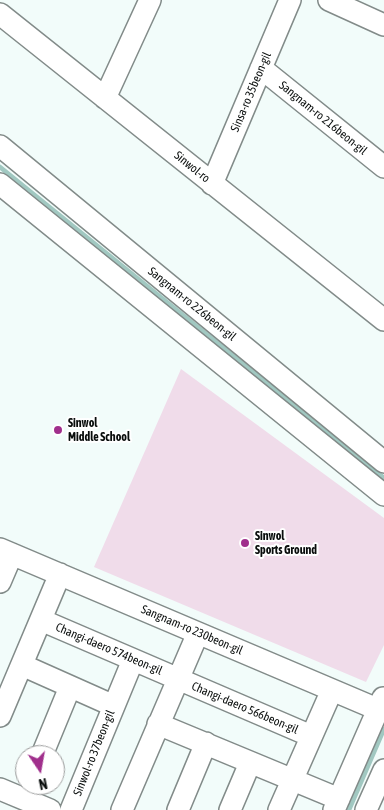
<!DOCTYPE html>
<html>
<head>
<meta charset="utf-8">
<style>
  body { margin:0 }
  #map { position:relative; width:384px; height:810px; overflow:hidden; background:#f2fcfa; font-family:"Asap Condensed",sans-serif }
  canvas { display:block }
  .north { position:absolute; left:15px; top:745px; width:50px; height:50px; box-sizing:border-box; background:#fff; border:1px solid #9d9e9e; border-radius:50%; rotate:168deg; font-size:14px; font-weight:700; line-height:20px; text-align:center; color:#090d0c }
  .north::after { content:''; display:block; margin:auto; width:18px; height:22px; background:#a02f8c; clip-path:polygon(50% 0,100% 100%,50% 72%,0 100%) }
</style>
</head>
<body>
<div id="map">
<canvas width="384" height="810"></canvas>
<div class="north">N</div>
</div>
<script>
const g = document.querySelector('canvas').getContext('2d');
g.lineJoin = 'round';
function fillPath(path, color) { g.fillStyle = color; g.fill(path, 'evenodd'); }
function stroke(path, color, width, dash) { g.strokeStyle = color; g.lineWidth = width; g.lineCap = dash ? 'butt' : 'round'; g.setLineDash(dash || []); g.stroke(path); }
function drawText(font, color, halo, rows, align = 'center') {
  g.font = font + ' "Asap Condensed",sans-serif'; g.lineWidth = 4; g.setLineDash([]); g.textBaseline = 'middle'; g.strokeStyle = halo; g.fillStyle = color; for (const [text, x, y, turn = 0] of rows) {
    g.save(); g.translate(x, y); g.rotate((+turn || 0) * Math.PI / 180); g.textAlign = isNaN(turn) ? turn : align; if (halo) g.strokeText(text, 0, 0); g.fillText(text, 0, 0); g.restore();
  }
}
fillPath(new Path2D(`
  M181 369 384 518V645L366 682 94 567Z`), '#f0dcea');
stroke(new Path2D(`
  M0 167 384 478
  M349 810 384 729`), '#a1c8c1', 4.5);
const minor = new Path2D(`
  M329 0 384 25
  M0 14 384 320
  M261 68 384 167
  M105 98 150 0
  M0 146 384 462
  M0 184 384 495
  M212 184 290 0
  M0 549 384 712
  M0 582 12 554
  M41 620 311 736
  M22 665 114 706
  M0 716 60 574
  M158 724 339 799
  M42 755 70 687
  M0 789 50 810
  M71 810 133 660
  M122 810 198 633
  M178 810 206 743
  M230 810 250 763
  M279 810 332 690
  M334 810 383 698
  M366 810 384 770`);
stroke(minor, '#828b89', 24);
stroke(minor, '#fff', 21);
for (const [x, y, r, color] of [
  [58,430,5,"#a02f8c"],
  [245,543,5,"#a02f8c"]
]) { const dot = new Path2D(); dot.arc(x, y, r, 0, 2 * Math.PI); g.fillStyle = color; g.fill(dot); stroke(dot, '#fff', 2); }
drawText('12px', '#090d0c', '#fff', [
  ["Sinsa-ro 35beon-gil",251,92,-67],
  ["Sangnam-ro 216beon-gil",323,118,39],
  ["Sinwol-ro",192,167,39],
  ["Sangnam-ro 226beon-gil",192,304,39],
  ["Sangnam-ro 230beon-gil",192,630,23],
  ["Changi-daero 574beon-gil",109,649,23],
  ["Changi-daero 566beon-gil",245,708,23],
  ["Sinwol-ro 37beon-gil",94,753,-68]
]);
drawText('bold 12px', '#090d0c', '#fff', [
  ["Sinwol",68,423],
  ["Middle School",68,437],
  ["Sinwol",255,536],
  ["Sports Ground",255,550]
], 'left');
</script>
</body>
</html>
